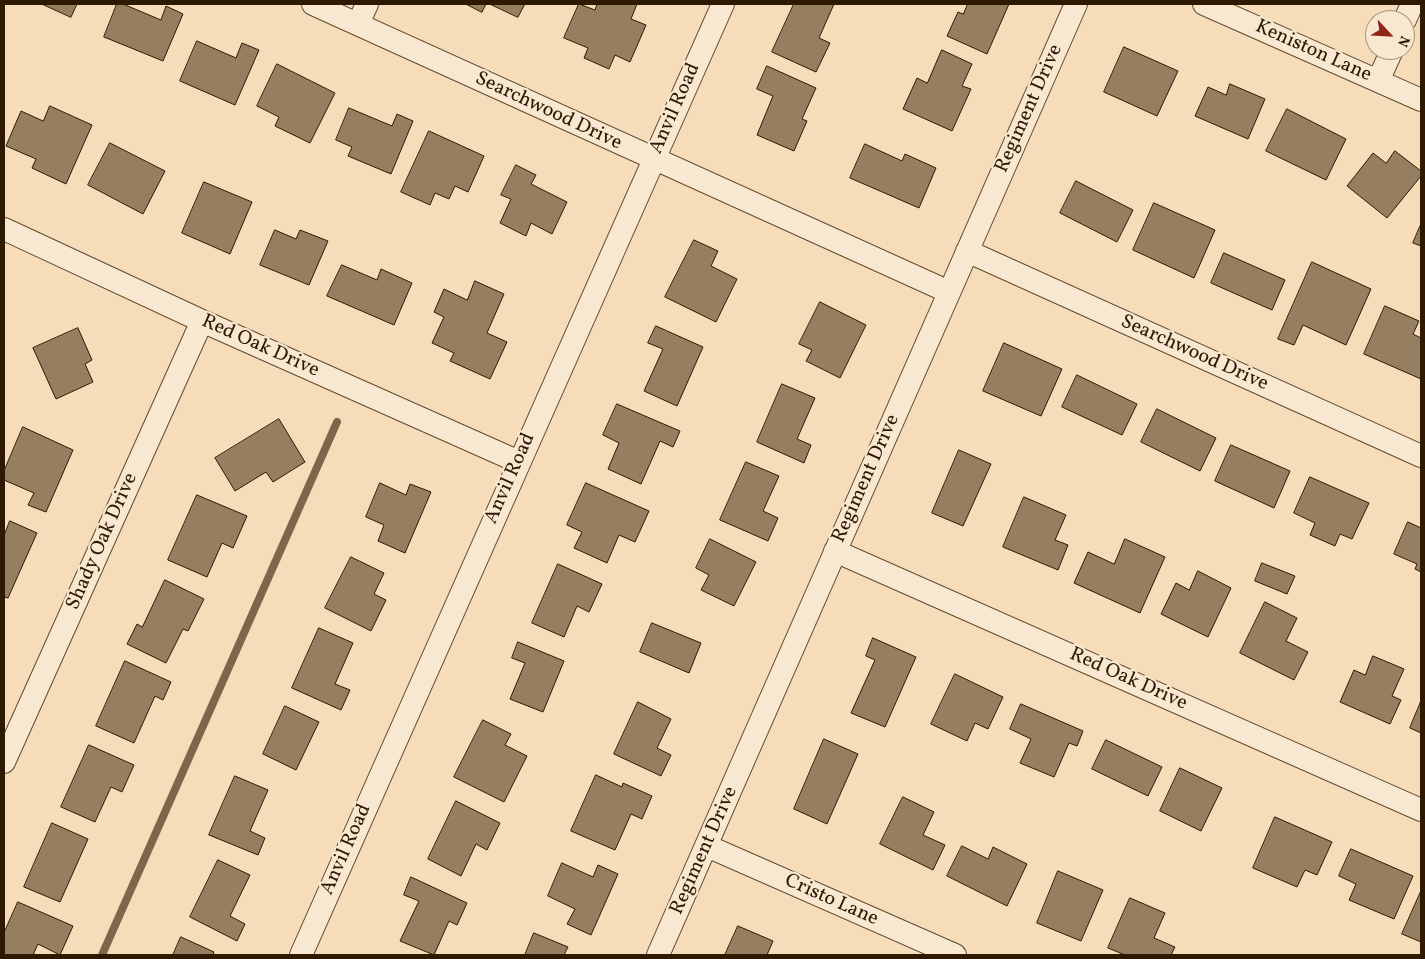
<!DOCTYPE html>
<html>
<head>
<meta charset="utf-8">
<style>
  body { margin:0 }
  #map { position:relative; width:1425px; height:959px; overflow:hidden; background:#f6dcb8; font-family:Vollkorn,serif }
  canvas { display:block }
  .frame { position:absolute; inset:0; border:5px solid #2e1902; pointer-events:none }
  .north { position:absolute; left:1365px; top:10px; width:50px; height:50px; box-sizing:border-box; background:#f9e8d1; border:1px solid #a8957e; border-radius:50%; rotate:115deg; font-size:14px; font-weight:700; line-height:20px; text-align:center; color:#2e1902 }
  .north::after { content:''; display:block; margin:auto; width:18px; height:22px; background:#8f2418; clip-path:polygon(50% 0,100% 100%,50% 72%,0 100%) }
</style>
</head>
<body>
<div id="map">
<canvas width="1425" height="959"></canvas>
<div class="frame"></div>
<div class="north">N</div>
</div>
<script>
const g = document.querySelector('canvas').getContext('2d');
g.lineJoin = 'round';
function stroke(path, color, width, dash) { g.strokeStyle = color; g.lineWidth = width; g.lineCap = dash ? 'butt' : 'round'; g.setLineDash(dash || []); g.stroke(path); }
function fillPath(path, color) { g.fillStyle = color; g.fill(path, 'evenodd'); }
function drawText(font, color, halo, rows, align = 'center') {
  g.font = font + ' Vollkorn,serif'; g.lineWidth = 4.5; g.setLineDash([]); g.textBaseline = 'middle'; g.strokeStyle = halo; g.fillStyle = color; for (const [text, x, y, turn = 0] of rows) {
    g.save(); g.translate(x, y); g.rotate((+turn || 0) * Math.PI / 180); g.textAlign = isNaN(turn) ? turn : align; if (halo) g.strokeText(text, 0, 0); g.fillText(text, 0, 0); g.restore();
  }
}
stroke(new Path2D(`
  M102 955 337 422`), '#7d664a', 8);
const building = new Path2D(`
  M42 4H77L71 17Z
  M117 4H123L161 20 166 6 183 14 163 61 104 37Z
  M466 4H486L482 12Z
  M490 4H525L518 17Z
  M579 4 595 10 597 4H637L631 19 646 25 630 62 615 55 609 69 584 58 588 48 564 38Z
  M794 4H834L819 38 830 43 816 72 772 52Z
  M968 4H1009L987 54 947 36 958 12 963 14Z
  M197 41 236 58 242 43 259 50 235 105 180 81Z
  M1124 47 1178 71 1157 116 1104 92Z
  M942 50 972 64 962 86 971 89 952 131 903 109 917 78 927 83Z
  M277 64 335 93 310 143 275 126 279 117 257 106Z
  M767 66 816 88 802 119 807 121 794 151 757 135 773 96 757 89Z
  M1230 84 1265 99 1248 139 1195 116 1208 87 1226 95Z
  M50 106 92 125 66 184 32 168 36 159 6 146 21 111 43 121Z
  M349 108 392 126 397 114 413 121 391 174 348 156 352 147 336 140Z
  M1287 109 1346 139 1326 180 1266 151Z
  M429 131 484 156 468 192 455 186 449 199 435 193 430 205 401 192Z
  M110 143 165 171 143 214 88 185Z
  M865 144 902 161 905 154 936 168 919 208 850 178Z
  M1395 151 1421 171V176L1387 218 1347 186 1373 153 1386 163Z
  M516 165 536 175 531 184 567 202 552 234 531 223 526 236 500 223 511 199 501 195Z
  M1076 181 1133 210 1117 242 1060 213Z
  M204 182 252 202 230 254 182 233Z
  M1154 203 1215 230 1194 278 1133 250Z
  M1421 224V246L1413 243Z
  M275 230 296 239 300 230 328 241 309 285 260 265Z
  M694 240 718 251 711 266 737 279 716 322 665 297Z
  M1224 253 1285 280 1272 310 1211 283Z
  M1312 262 1371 289 1346 345 1303 325 1294 345 1278 339Z
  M342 265 377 280 381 269 412 283 394 325 327 296Z
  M475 281 504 294 487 333 507 342 490 379 450 361 454 353 432 343 444 317 434 312 444 289 467 300Z
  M820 302 866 325 840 378 806 361 812 350 799 344Z
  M1385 306 1419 321 1413 334 1421 338V379L1364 354Z
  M656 326 703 347 677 406 644 391 663 349 648 343Z
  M78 328 92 360 85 364 93 382 56 399 33 348Z
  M1004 343 1062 369 1041 416 983 391Z
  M1077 375 1137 404 1122 435 1062 407Z
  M782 384 815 398 797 439 811 445 804 463 757 442Z
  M617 404 680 431 673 447 660 441 641 484 608 469 619 443 603 435Z
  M1157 409 1216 438 1200 471 1141 442Z
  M279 419 305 462 273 482 266 472 235 491 215 458Z
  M23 427 73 450 46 512 28 505 34 493 4 480V471Z
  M1231 445 1290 471 1274 508 1215 481Z
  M959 450 991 464 963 526 932 513Z
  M746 462 779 476 763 511 778 518 768 541 720 520Z
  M1310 477 1369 503 1352 539 1340 534 1335 546 1310 535 1315 523 1294 513Z
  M380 483 406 495 410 484 431 492 405 553 378 541 384 525 366 517Z
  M586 483 649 511 635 542 619 535 607 563 574 548 582 532 567 525Z
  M197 495 247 516 233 548 222 543 207 577 168 560Z
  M1024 497 1066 515 1055 540 1068 545 1058 570 1003 547Z
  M10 521 37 533 8 598 4 597V536Z
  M1408 522 1421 528V572L1415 569 1417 564 1394 554Z
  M710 539 756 562 734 606 701 590 709 575 696 568Z
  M1125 539 1165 557 1140 613 1074 583 1088 552 1114 564Z
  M351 557 384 573 374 594 386 600 371 631 325 608Z
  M1262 563 1295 576 1287 594 1255 581Z
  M558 564 602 584 589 612 577 606 564 637 532 623Z
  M1198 571 1231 588 1208 637 1161 614 1176 583 1189 590Z
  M165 580 204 599 188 631 183 629 166 663 127 644 137 624 142 627Z
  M1265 602 1297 618 1286 641 1308 652 1294 680 1240 653Z
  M652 623 701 643 689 673 640 652Z
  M319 628 353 643 335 684 350 690 341 710 292 688Z
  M873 638 916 657 885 727 851 713 875 660 866 656Z
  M518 642 564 661 543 712 510 699 525 663 512 658Z
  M1373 656 1404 669 1392 696 1401 700 1390 724 1340 702 1354 670 1365 675Z
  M125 661 171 682 163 700 155 696 134 743 96 726Z
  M955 674 1003 697 988 729 975 723 967 741 931 724Z
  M1421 701V733L1410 728Z
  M638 702 671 719 657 748 671 755 661 776 614 754Z
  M1021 704 1083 731 1077 746 1069 743 1054 777 1020 763 1031 739 1010 729Z
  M285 706 319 722 296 770 263 754Z
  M483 720 511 734 505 745 527 756 504 802 454 777Z
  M824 739 858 754 827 824 794 809Z
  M1106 740 1162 767 1148 796 1092 769Z
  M89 745 134 765 122 792 111 787 95 822 61 807Z
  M1180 768 1222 788 1201 831 1160 811Z
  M596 775 622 787 623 783 652 796 642 819 631 814 615 850 571 831Z
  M235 776 268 790 250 831 265 838 258 855 209 835Z
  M903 797 934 812 923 835 945 845 933 870 880 844Z
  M456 801 500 823 487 850 476 844 461 876 428 859Z
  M1275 817 1332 842 1317 875 1305 870 1297 887 1253 868Z
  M52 823 88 839 60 902 24 887Z
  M962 846 988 859 993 847 1027 864 1007 906 947 876Z
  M1351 849 1413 876 1394 919 1349 900 1356 884 1339 876Z
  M218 860 250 875 230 916 245 924 237 941 190 917Z
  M562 863 593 877 598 865 618 874 591 935 567 924 575 909 548 896Z
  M1058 871 1103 890 1081 941 1037 923Z
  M411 877 467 903 457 925 449 921 434 955 400 941 419 901 404 895Z
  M1421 891V942L1402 934Z
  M1130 898 1165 913 1154 938 1175 947 1171 955H1125L1108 948Z
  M18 902 73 926 60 955 38 944 33 955H4V933Z
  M738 926 773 941 767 955H725Z
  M534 933 568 947 564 955H525Z
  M181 937 214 952 213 955H173Z`);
fillPath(building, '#967e61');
stroke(building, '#2e1902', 1);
const street = new Path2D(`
  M313 4 949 292
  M1204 4 1421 100
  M1405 20 1412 4
  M358 24 367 4
  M1378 81 1392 50
  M4 229 202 321 519 462
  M967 251 1421 456
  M835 551 1421 810
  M4 762 202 321
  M707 846 955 955
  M301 955 723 4
  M658 955 1076 4`);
stroke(street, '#604a30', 24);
stroke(street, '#f9e8d1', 22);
drawText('20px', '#2e1902', '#f9e8d1', [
  ["Keniston Lane",1313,52,24],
  ["Anvil Road",676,109,-66],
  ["Regiment Drive",1030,109,-66],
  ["Searchwood Drive",548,112,25],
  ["Red Oak Drive",260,347,24],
  ["Searchwood Drive",1194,354,24],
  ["Anvil Road",511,479,-66],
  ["Regiment Drive",867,479,-66],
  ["Shady Oak Drive",103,542,-66],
  ["Red Oak Drive",1128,680,24],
  ["Anvil Road",347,850,-66],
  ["Regiment Drive",705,851,-66],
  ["Cristo Lane",831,901,24]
]);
</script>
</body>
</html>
